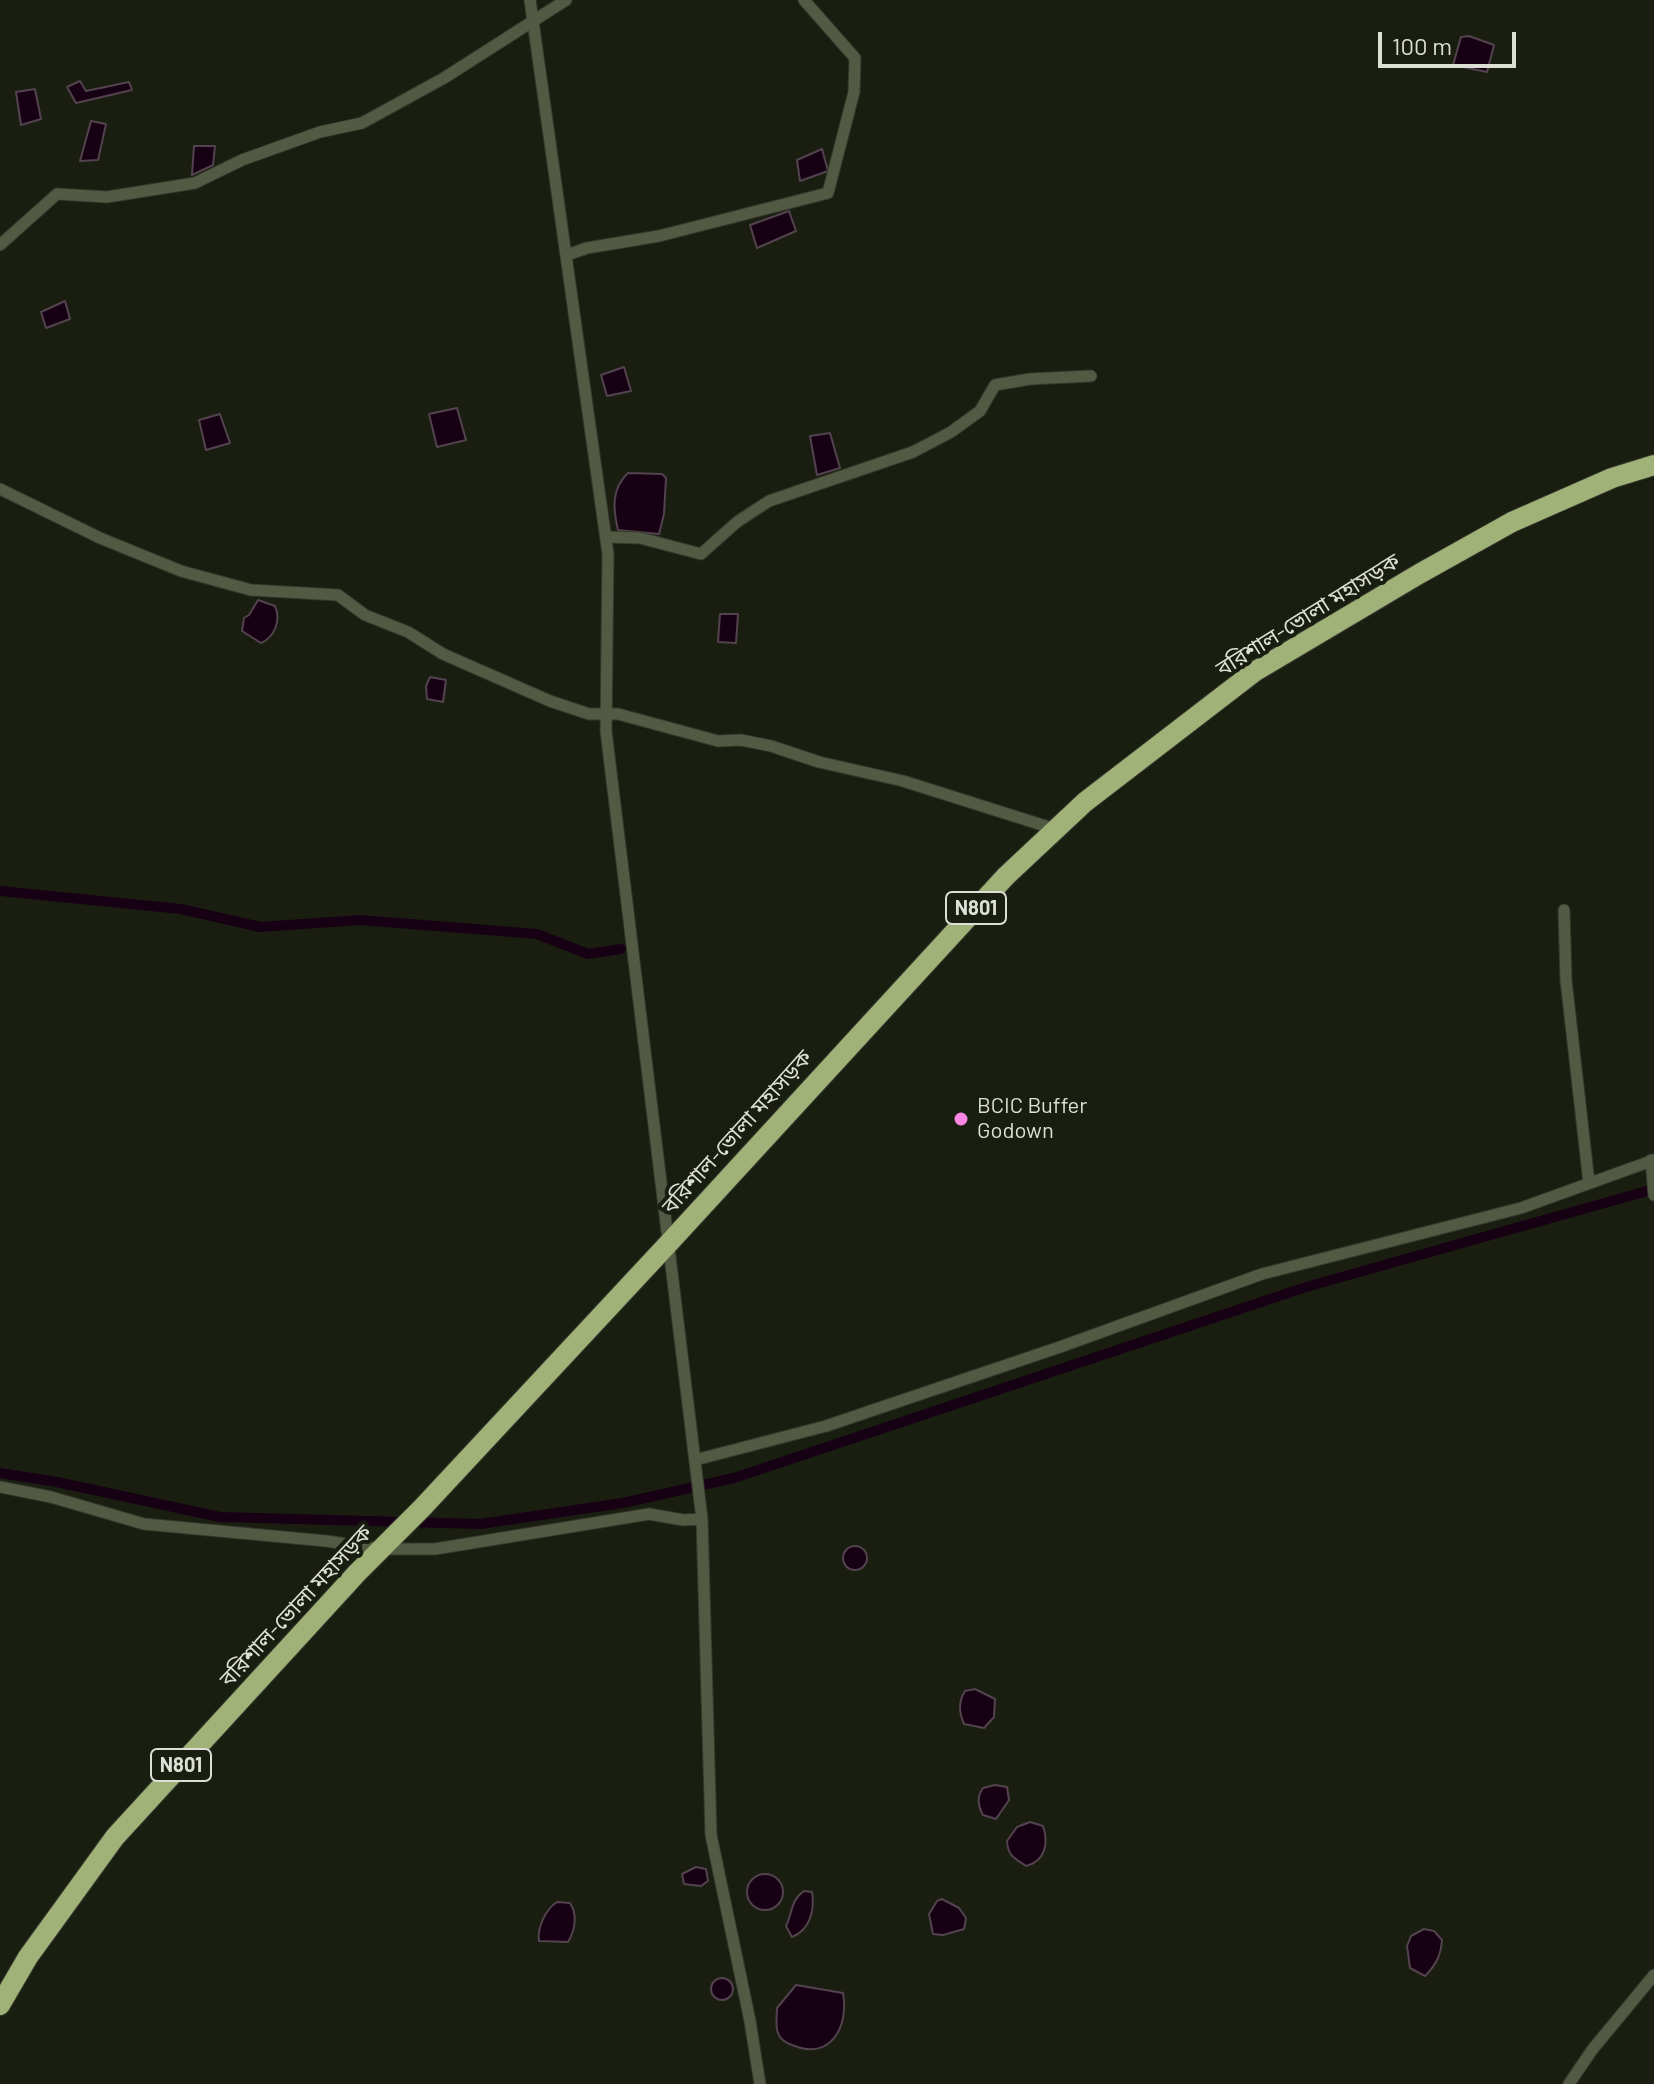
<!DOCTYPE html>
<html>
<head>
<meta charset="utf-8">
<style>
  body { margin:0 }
  #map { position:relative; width:1654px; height:2084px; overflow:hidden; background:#1a1e11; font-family:Barlow,sans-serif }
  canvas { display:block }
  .scale { position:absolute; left:1378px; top:32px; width:138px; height:36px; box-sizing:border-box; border:4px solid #dcdfd6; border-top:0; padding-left:10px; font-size:24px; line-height:28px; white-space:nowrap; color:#dcdfd6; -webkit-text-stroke:6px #1a1e11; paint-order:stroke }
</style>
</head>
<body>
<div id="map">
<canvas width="1654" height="2084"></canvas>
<div class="scale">100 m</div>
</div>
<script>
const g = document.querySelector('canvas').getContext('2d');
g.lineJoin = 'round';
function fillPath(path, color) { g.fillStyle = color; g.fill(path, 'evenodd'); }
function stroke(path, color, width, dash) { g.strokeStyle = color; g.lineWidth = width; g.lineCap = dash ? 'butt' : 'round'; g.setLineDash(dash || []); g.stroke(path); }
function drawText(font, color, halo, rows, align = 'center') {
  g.font = font + ' Barlow,"Noto Sans Bengali",sans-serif'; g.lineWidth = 8; g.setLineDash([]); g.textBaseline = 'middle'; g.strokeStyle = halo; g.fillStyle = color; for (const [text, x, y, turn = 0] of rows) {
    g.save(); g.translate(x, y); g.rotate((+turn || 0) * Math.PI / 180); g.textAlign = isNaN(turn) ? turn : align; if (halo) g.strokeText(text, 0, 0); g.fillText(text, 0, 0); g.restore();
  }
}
const water = new Path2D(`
  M1469 36 1494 45 1487 72 1453 65 1461 37Z
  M80 81 86 91 129 82 132 90 76 103 67 87Z
  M35 89 41 119 21 125 16 92Z
  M91 121 106 124 98 160 80 161Z
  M194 146H215L213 165 192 175Z
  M822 149 828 171 800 181 797 160Z
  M789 211 796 231 757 248 750 225Z
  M65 301 70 319 46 328 41 312Z
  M624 367 631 391 607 396 601 375Z
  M457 408 466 440 437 447 429 414Z
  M220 414 230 443 206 450 199 420Z
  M830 433 840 468 817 475 810 436Z
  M628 473 662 474 666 478 664 514 659 534 618 530C613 509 611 489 628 473Z
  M258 600 275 606C281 620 275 637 261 643L242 631 244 618 249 615Z
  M720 614H738L736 643 718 642Z
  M430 677 446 680 443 702 427 699 426 686Z
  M843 1558a12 12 0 1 1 24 0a12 12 0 1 1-24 0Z
  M975 1689 995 1699 994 1717 984 1728 964 1724C959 1712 958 1702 965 1691Z
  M995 1785 1007 1787 1009 1800 996 1819 983 1815C978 1806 977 1796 983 1788Z
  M1030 1822 1043 1826C1049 1844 1045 1861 1026 1866 1014 1858 1008 1856 1007 1841L1017 1827Z
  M696 1867 706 1869 708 1881 701 1886 684 1884 682 1874Z
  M747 1892a18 18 0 1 1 36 0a18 18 0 1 1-36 0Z
  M804 1891 812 1892C815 1910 810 1930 792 1937L786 1926C793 1912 790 1901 804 1891Z
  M942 1899 959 1908 966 1918 964 1929 943 1935 933 1934 929 1914 937 1901Z
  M557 1902 570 1903C578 1915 575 1930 568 1942L539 1941C537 1927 546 1909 557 1902Z
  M1424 1929 1434 1931 1442 1940C1441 1955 1436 1965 1425 1976L1410 1968 1407 1946 1411 1936Z
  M711 1989a11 11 0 1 1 22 0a11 11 0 1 1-22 0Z
  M796 1985 843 1993C849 2028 830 2061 792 2045 786 2043 780 2039 778 2033 775 2026 777 2015 777 2008Z`);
fillPath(water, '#170013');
stroke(water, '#52434e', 2);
stroke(new Path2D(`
  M0 891 181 909 260 927 360 920 537 934 588 954 621 949
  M0 1473 57 1482 220 1517 480 1524 623 1503 734 1478 1306 1287 1654 1189`), '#170013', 10);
const street = new Path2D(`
  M530 0 608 554 606 731 702 1519 711 1835 750 2021 760 2084
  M0 245 57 194 107 197 195 183 242 160 320 132 362 123 444 78 566 0
  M567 255 587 248 659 236 828 193 854 92 855 58 804 0
  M0 489 100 538 181 571 251 590 338 595 365 615 408 632 443 654 550 701 589 714H618L718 741 741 740 771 746 819 762 903 781 1055 829
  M606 537 640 538 701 554 737 522 769 501 913 452 951 432 980 411 995 385 1030 379 1091 376
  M1564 910 1566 980 1589 1183
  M1651 1160 1654 1195
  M695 1460 826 1426 1060 1347 1262 1274 1521 1208 1654 1160
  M0 1487 51 1497 144 1524 326 1541 381 1549H435L649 1514 683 1520 702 1519
  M1569 2084 1592 2050 1654 1975`);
const highway = new Path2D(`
  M0 2005 28 1957 115 1837 357 1573 422 1508 668 1244 1006 876 1085 802 1254 672 1419 574 1512 522 1612 478 1654 465`);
stroke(street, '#35392d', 13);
stroke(highway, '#35392d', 22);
stroke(street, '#535a44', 11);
stroke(highway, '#a1b279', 20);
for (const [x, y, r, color] of [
  [961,1119,8,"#fc86e4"]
]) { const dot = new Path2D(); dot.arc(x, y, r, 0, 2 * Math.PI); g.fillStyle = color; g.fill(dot); stroke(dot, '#1a1e11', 3); }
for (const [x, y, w] of [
  [976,908,60],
  [181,1765,60]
]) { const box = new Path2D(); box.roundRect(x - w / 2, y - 16, w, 32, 6); g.fillStyle = '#1a1e11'; g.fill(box); stroke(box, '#dcdfd6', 2); }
drawText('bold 20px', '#dcdfd6', null, [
  ["N801",976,908],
  ["N801",181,1765]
]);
drawText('22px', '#dcdfd6', '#1a1e11', [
  ["বরিশাল-ভোলা মহাসড়ক",1308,615,-32],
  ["বরিশাল-ভোলা মহাসড়ক",737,1132,-48],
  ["বরিশাল-ভোলা মহাসড়ক",296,1606,-47]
]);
drawText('22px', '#dcdfd6', '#1a1e11', [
  ["BCIC Buffer",977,1106],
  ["Godown",977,1131]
], 'left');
</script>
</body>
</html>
